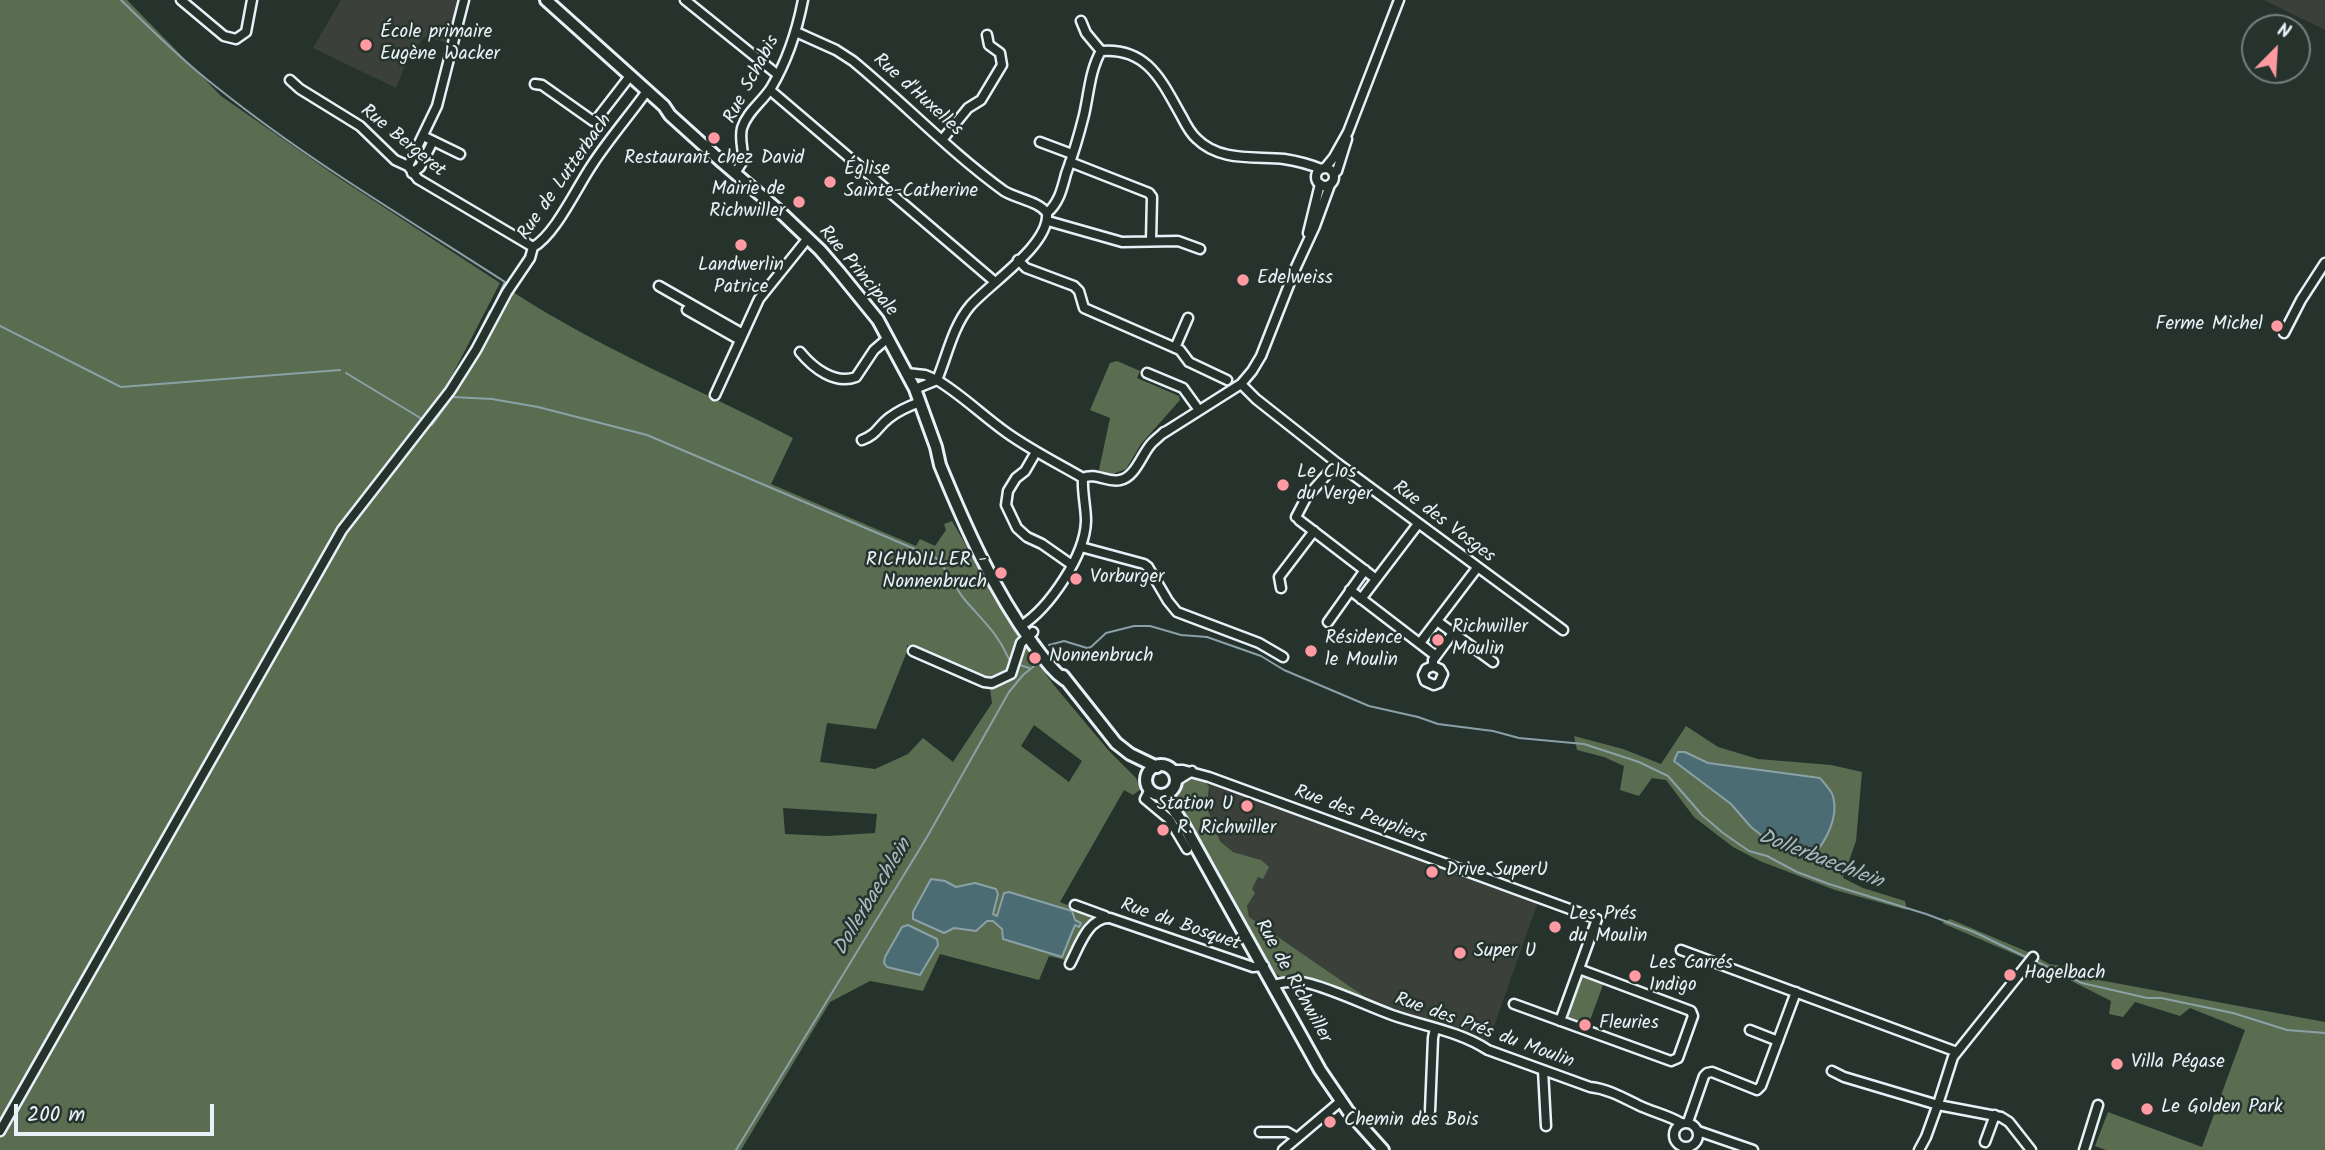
<!DOCTYPE html>
<html>
<head>
<meta charset="utf-8">
<style>
  body { margin:0 }
  #map { position:relative; width:2325px; height:1150px; overflow:hidden; background:#26332d; font-family:Kalam,sans-serif }
  canvas { display:block }
  .north { position:absolute; left:2241px; top:14px; width:70px; height:70px; box-sizing:border-box; background:#26332d; border:2px solid #747f7e; border-radius:50%; rotate:24deg; font-size:19px; font-weight:700; line-height:28px; text-align:center; color:#e8f1f8 }
  .north::after { content:''; display:block; margin:auto; width:24px; height:32px; background:#ff9aa2; clip-path:polygon(50% 0,100% 100%,50% 72%,0 100%) }
  .scale { position:absolute; left:14px; top:1104px; width:200px; height:32px; box-sizing:border-box; border:4px solid #e8f1f8; border-top:0; padding-left:9px; font-size:21px; line-height:24px; white-space:nowrap; color:#e8f1f8; -webkit-text-stroke:5px #26332d; paint-order:stroke }
</style>
</head>
<body>
<div id="map">
<canvas width="2325" height="1150"></canvas>
<div class="north">N</div>
<div class="scale">200 m</div>
</div>
<script>
const g = document.querySelector('canvas').getContext('2d');
g.lineJoin = 'round';
function fillPath(path, color) { g.fillStyle = color; g.fill(path, 'evenodd'); }
function stroke(path, color, width, dash) { g.strokeStyle = color; g.lineWidth = width; g.lineCap = dash ? 'butt' : 'round'; g.setLineDash(dash || []); g.stroke(path); }
function drawText(font, color, halo, rows, align = 'center') {
  g.font = font + ' Kalam,sans-serif'; g.lineWidth = 5; g.setLineDash([]); g.textBaseline = 'middle'; g.strokeStyle = halo; g.fillStyle = color; for (const [text, x, y, turn = 0] of rows) {
    g.save(); g.translate(x, y); g.rotate((+turn || 0) * Math.PI / 180); g.textAlign = isNaN(turn) ? turn : align; if (halo) g.strokeText(text, 0, 0); g.fillText(text, 0, 0); g.restore();
  }
}
fillPath(new Path2D(`
  M341 0H460L449 43 424 37 406 63 396 88 313 48Z
  M2264 0H2325V30Z
  M1209 771 1540 896 1487 1046 1371 1001 1249 917 1247 906 1254 893 1251 890 1259 877 1255 858 1233 852 1220 840 1207 808 1210 791 1205 781Z`), '#3b403a');
fillPath(new Path2D(`
  M0 0H127L221 96 336 176 500 283 445 389 451 394 479 354 507 299 511 298 513 292C602 350 700 389 793 438L771 484 916 546 920 539 935 546 946 530 944 524 952 521 1017 634 1053 684 1109 751 1136 778 1141 789 1133 795 1124 790 1060 902 1089 914 1091 921 1077 963 1049 956 1039 980 940 954 923 991 870 981 830 1002 741 1150H0ZM907 645 931 653 989 681 992 703 953 762 923 738 908 754 875 769 820 762 827 723 876 729 906 654ZM1034 725 1082 761 1069 782 1021 746ZM783 808 877 814 875 833 827 836 785 834Z
  M1117 361 1140 371 1137 378 1179 396 1180 400 1141 444 1126 469 1110 475 1099 470 1110 418 1090 410 1110 363Z
  M1686 726 1718 747 1758 759 1831 765 1862 772 1856 841 1843 878 1863 888 1905 901 1907 910 1835 890 1760 861 1733 847 1694 817 1666 780 1652 778 1639 796 1620 790 1624 766 1604 757 1577 750 1574 736 1623 749 1661 764ZM1685 752 1708 763 1820 778 1751 827 1731 804 1703 782Z
  M1193 776 1205 781 1209 787 1207 808 1220 841 1233 852 1261 860 1269 867 1263 879 1258 877 1252 889 1255 893 1247 906 1249 917 1371 1001 1370 1003 1312 982 1281 977 1275 973 1212 859 1206 853C1201 843 1196 832 1189 822 1180 807 1164 782 1193 776Z
  M1950 919 2028 952 2049 964 2062 966 2099 980 2325 1022V1150H2106L2095 1146 2108 1112 2202 1147 2245 1030 2190 1008 2180 1016 2135 1002 2123 1017 2109 1014 2111 1001 2038 964 1942 923Z
  M1583 974 1604 982 1589 1023 1584 1022 1582 1027 1566 1021Z`), '#5b6d50');
const water = new Path2D(`
  M1678 752H1685L1708 763 1820 778C1824 783 1831 790 1833 796 1839 818 1826 841 1812 857L1770 842 1751 827 1731 804 1674 761Z
  M931 879 945 881 956 887 975 883 996 889 998 894 993 914 997 916 1004 893 1009 892 1072 911 1075 920 1081 923 1079 927 1075 925 1062 957 1003 939 1002 929 993 921H987L976 931 954 928 944 933 913 919V912Z
  M908 925 937 939 938 945 920 975 887 967 884 963 885 957 902 927Z`);
fillPath(water, '#4b6c72');
stroke(water, '#8aa1a8', 2);
stroke(new Path2D(`
  M121 0C153 31 184 62 219 89 309 161 409 220 505 282L493 307
  M0 326 121 387 340 370
  M467 357 490 311
  M346 373 422 419
  M445 391 462 365
  M432 425 452 397 492 399 538 407 647 435 936 558C948 570 954 587 965 600 983 621 997 632 1009 659
  M1049 645 1064 641 1087 648 1091 647 1106 633 1134 626H1150L1181 635 1207 637 1261 656 1284 670 1369 706 1418 717 1438 724 1493 731 1519 738 1584 744 1639 762 1668 776 1702 815 1723 833 1749 851 1767 856 1797 872 1829 884 1926 914 1974 932 2028 958
  M1020 665 1029 668
  M2033 960 2082 983 2147 998H2161L2233 1013 2287 1030 2325 1033
  M736 1150 927 837 1009 692 1023 675 1038 663`), '#8aa1a8', 2);
const minor = new Path2D(`
  M181 0 224 36 236 39 246 32 252 0
  M685 0 778 75
  M1081 21 1086 33 1101 51
  M796 32 836 50 853 61C904 103 950 152 1004 191 1017 199 1038 201 1047 213
  M1101 51C1148 47 1162 82 1182 117 1186 125 1190 133 1197 139 1220 162 1255 156 1284 159 1297 161 1309 164 1321 169
  M290 80 300 89 360 126 395 160 408 166 418 179 533 247
  M535 84 542 85 593 121 596 120 630 76
  M770 90 995 282
  M423 136 460 154
  M942 140 968 108 981 100 1002 65 1000 53 989 45 987 35
  M1040 142 1072 154
  M1070 162 1149 193 1152 197 1151 241
  M408 166 437 106 464 0
  M1316 177a9 9 0 1 1 18 0a9 9 0 1 1-18 0Z
  M1325 168 1334 157 1348 132 1399 0
  M412 173 420 167 433 141
  M735 173 743 161C744 150 739 140 742 128 747 112 762 102 771 88 787 61 797 31 803 0
  M1334 174 1337 171 1347 139
  M1048 221 1122 242 1178 241 1200 249
  M1308 233 1320 184
  M1018 260 1026 268 1074 286 1079 291 1084 308 1180 350 1189 362 1227 380
  M659 286 743 334
  M687 310 740 340
  M2284 333 2301 300 2325 263
  M1175 348 1188 318
  M800 352C813 368 835 385 856 377L874 350 888 338
  M906 373 925 375 937 380 915 389
  M1147 373 1183 388 1196 406
  M1241 384 1256 399 1337 463 1563 630
  M715 395 759 299 808 238
  M1162 434 1241 384 1252 371 1261 356 1296 267 1315 226 1330 185
  M862 440C878 434 877 427 889 418 898 411 909 406 920 402
  M1036 452 1025 471 1016 478 1008 491 1006 505 1017 528 1027 537 1042 544 1072 565
  M1083 478C1057 463 1031 450 1007 433 983 416 962 395 937 380 947 356 953 326 970 306 990 283 1050 245 1047 213 1059 203 1062 189 1066 174 1073 155 1079 135 1084 115 1089 93 1090 70 1101 51
  M1083 478C1096 472 1107 483 1120 480 1136 477 1142 453 1152 443 1156 439 1160 436 1164 432
  M1296 517 1306 498 1337 463
  M1299 520 1376 579
  M1081 547 1144 564 1148 567 1168 601 1177 612 1259 643 1283 657
  M1281 588 1279 577 1314 531
  M1350 590 1436 656
  M1361 599 1418 524
  M1437 621 1493 662
  M1328 622 1365 570
  M1021 626C1049 608 1085 556 1086 521 1086 507 1082 492 1083 478
  M1420 643 1477 568
  M913 651 984 682 992 683 1011 674 1021 643 1033 632
  M1433 666 1426 669 1423 675 1425 681 1434 685 1439 683 1443 674 1440 669 1433 666V660L1453 633
  M1172 770H1183L1209 777 1597 919 1560 1021
  M1176 781 1192 771
  M1150 789 1145 799 1169 819 1187 849
  M1075 905 1105 916
  M1681 950 1957 1052
  M1070 964C1079 947 1088 917 1110 918L1253 967 1264 966
  M1274 985C1285 981 1300 981 1311 984 1339 992 1365 1005 1392 1015 1423 1026 1459 1031 1488 1050L1590 1087C1608 1089 1622 1097 1638 1105 1652 1112 1668 1115 1681 1123
  M1514 1004 1671 1061 1678 1058 1693 1016 1691 1011 1579 969
  M1750 1030 1778 1041
  M1543 1070 1546 1126
  M1832 1071 1844 1077 1938 1105 2001 1117 2009 1122 2031 1150
  M1430 1111 1433 1038 1435 1028
  M1688 1122 1704 1076 1707 1073 1712 1072 1757 1090 1761 1086 1796 992
  M1674 1135a12 12 0 1 1 24 0a12 12 0 1 1-24 0Z
  M0 1131 342 530 450 391 476 350 507 292 530 258 533 247C555 235 577 187 592 165 609 139 629 116 647 91
  M1698 1131 1753 1150
  M1260 1132H1287L1297 1138
  M1985 1142 1995 1115
  M1283 1150 1341 1101
  M1919 1150 1926 1137 1939 1101 1953 1057 2033 957
  M2084 1150 2098 1105`);
const secondary = new Path2D(`
  M546 0 664 106 670 115 722 162 778 210 820 250 839 272 878 320 915 389 936 447 940 465C966 528 993 589 1033 644 1043 657 1052 671 1065 680
  M1063 676 1116 743 1130 754 1157 767
  M1146 780a15 15 0 1 1 30 0a15 15 0 1 1-30 0Z
  M1159 795 1169 803 1182 822 1320 1070 1348 1111 1383 1150`);
stroke(minor, '#e8f1f8', 13);
stroke(secondary, '#e8f1f8', 16);
stroke(minor, '#26332d', 8);
stroke(secondary, '#26332d', 10);
for (const [x, y, r, color] of [
  [366,45,7,"#ff9aa2"],
  [714,138,7,"#ff9aa2"],
  [830,182,7,"#ff9aa2"],
  [799,202,7,"#ff9aa2"],
  [741,245,7,"#ff9aa2"],
  [1243,280,7,"#ff9aa2"],
  [2277,326,7,"#ff9aa2"],
  [1283,485,7,"#ff9aa2"],
  [1001,573,7,"#ff9aa2"],
  [1076,579,7,"#ff9aa2"],
  [1438,640,7,"#ff9aa2"],
  [1311,651,7,"#ff9aa2"],
  [1035,658,7,"#ff9aa2"],
  [1247,806,7,"#ff9aa2"],
  [1163,830,7,"#ff9aa2"],
  [1432,872,7,"#ff9aa2"],
  [1555,927,7,"#ff9aa2"],
  [1460,953,7,"#ff9aa2"],
  [2010,975,7,"#ff9aa2"],
  [1635,976,7,"#ff9aa2"],
  [1585,1025,7,"#ff9aa2"],
  [2117,1064,7,"#ff9aa2"],
  [2147,1109,7,"#ff9aa2"],
  [1330,1122,7,"#ff9aa2"]
]) { const dot = new Path2D(); dot.arc(x, y, r, 0, 2 * Math.PI); g.fillStyle = color; g.fill(dot); stroke(dot, '#26332d', 2.5); }
drawText('19px', '#e8f1f8', '#26332d', [
  ["École primaire",380,34],
  ["Eugène Wacker",380,56],
  ["Restaurant chez David",714,160,"center"],
  ["Église",844,171],
  ["Sainte-Catherine",844,193],
  ["Mairie de",785,191,"right"],
  ["Richwiller",785,213,"right"],
  ["Landwerlin",741,267,"center"],
  ["Patrice",741,289,"center"],
  ["Edelweiss",1257,280],
  ["Ferme Michel",2263,326,"right"],
  ["Le Clos",1297,474],
  ["du Verger",1297,496],
  ["RICHWILLER -",987,562,"right"],
  ["Nonnenbruch",987,584,"right"],
  ["Vorburger",1090,579],
  ["Richwiller",1452,629],
  ["Moulin",1452,651],
  ["Résidence",1325,640],
  ["le Moulin",1325,662],
  ["Nonnenbruch",1049,658],
  ["Station U",1233,806,"right"],
  ["R. Richwiller",1177,830],
  ["Drive SuperU",1446,872],
  ["Les Prés",1569,916],
  ["du Moulin",1569,938],
  ["Super U",1474,953],
  ["Les Carrés",1649,965],
  ["Indigo",1649,987],
  ["Hagelbach",2024,975],
  ["Fleuries",1599,1025],
  ["Villa Pégase",2131,1064],
  ["Le Golden Park",2161,1109],
  ["Chemin des Bois",1344,1122]
], 'left');
drawText('19px', '#e8f1f8', '#26332d', [
  ["Rue Schabis",753,80,-62],
  ["Rue d'Huxelles",917,96,42],
  ["Rue Bergeret",402,142,39],
  ["Rue de Lutterbach",566,178,-55],
  ["Rue Principale",857,272,50],
  ["Rue des Vosges",1443,523,37],
  ["Rue des Peupliers",1360,816,20],
  ["Rue du Bosquet",1180,926,19],
  ["Rue de Richwiller",1292,982,61],
  ["Rue des Prés du Moulin",1484,1032,20]
]);
drawText('italic 21px', '#a9bcc2', '#26332d', [
  ["Dollerbaechlein",1820,861,21],
  ["Dollerbaechlein",874,898,-59]
]);
</script>
</body>
</html>
